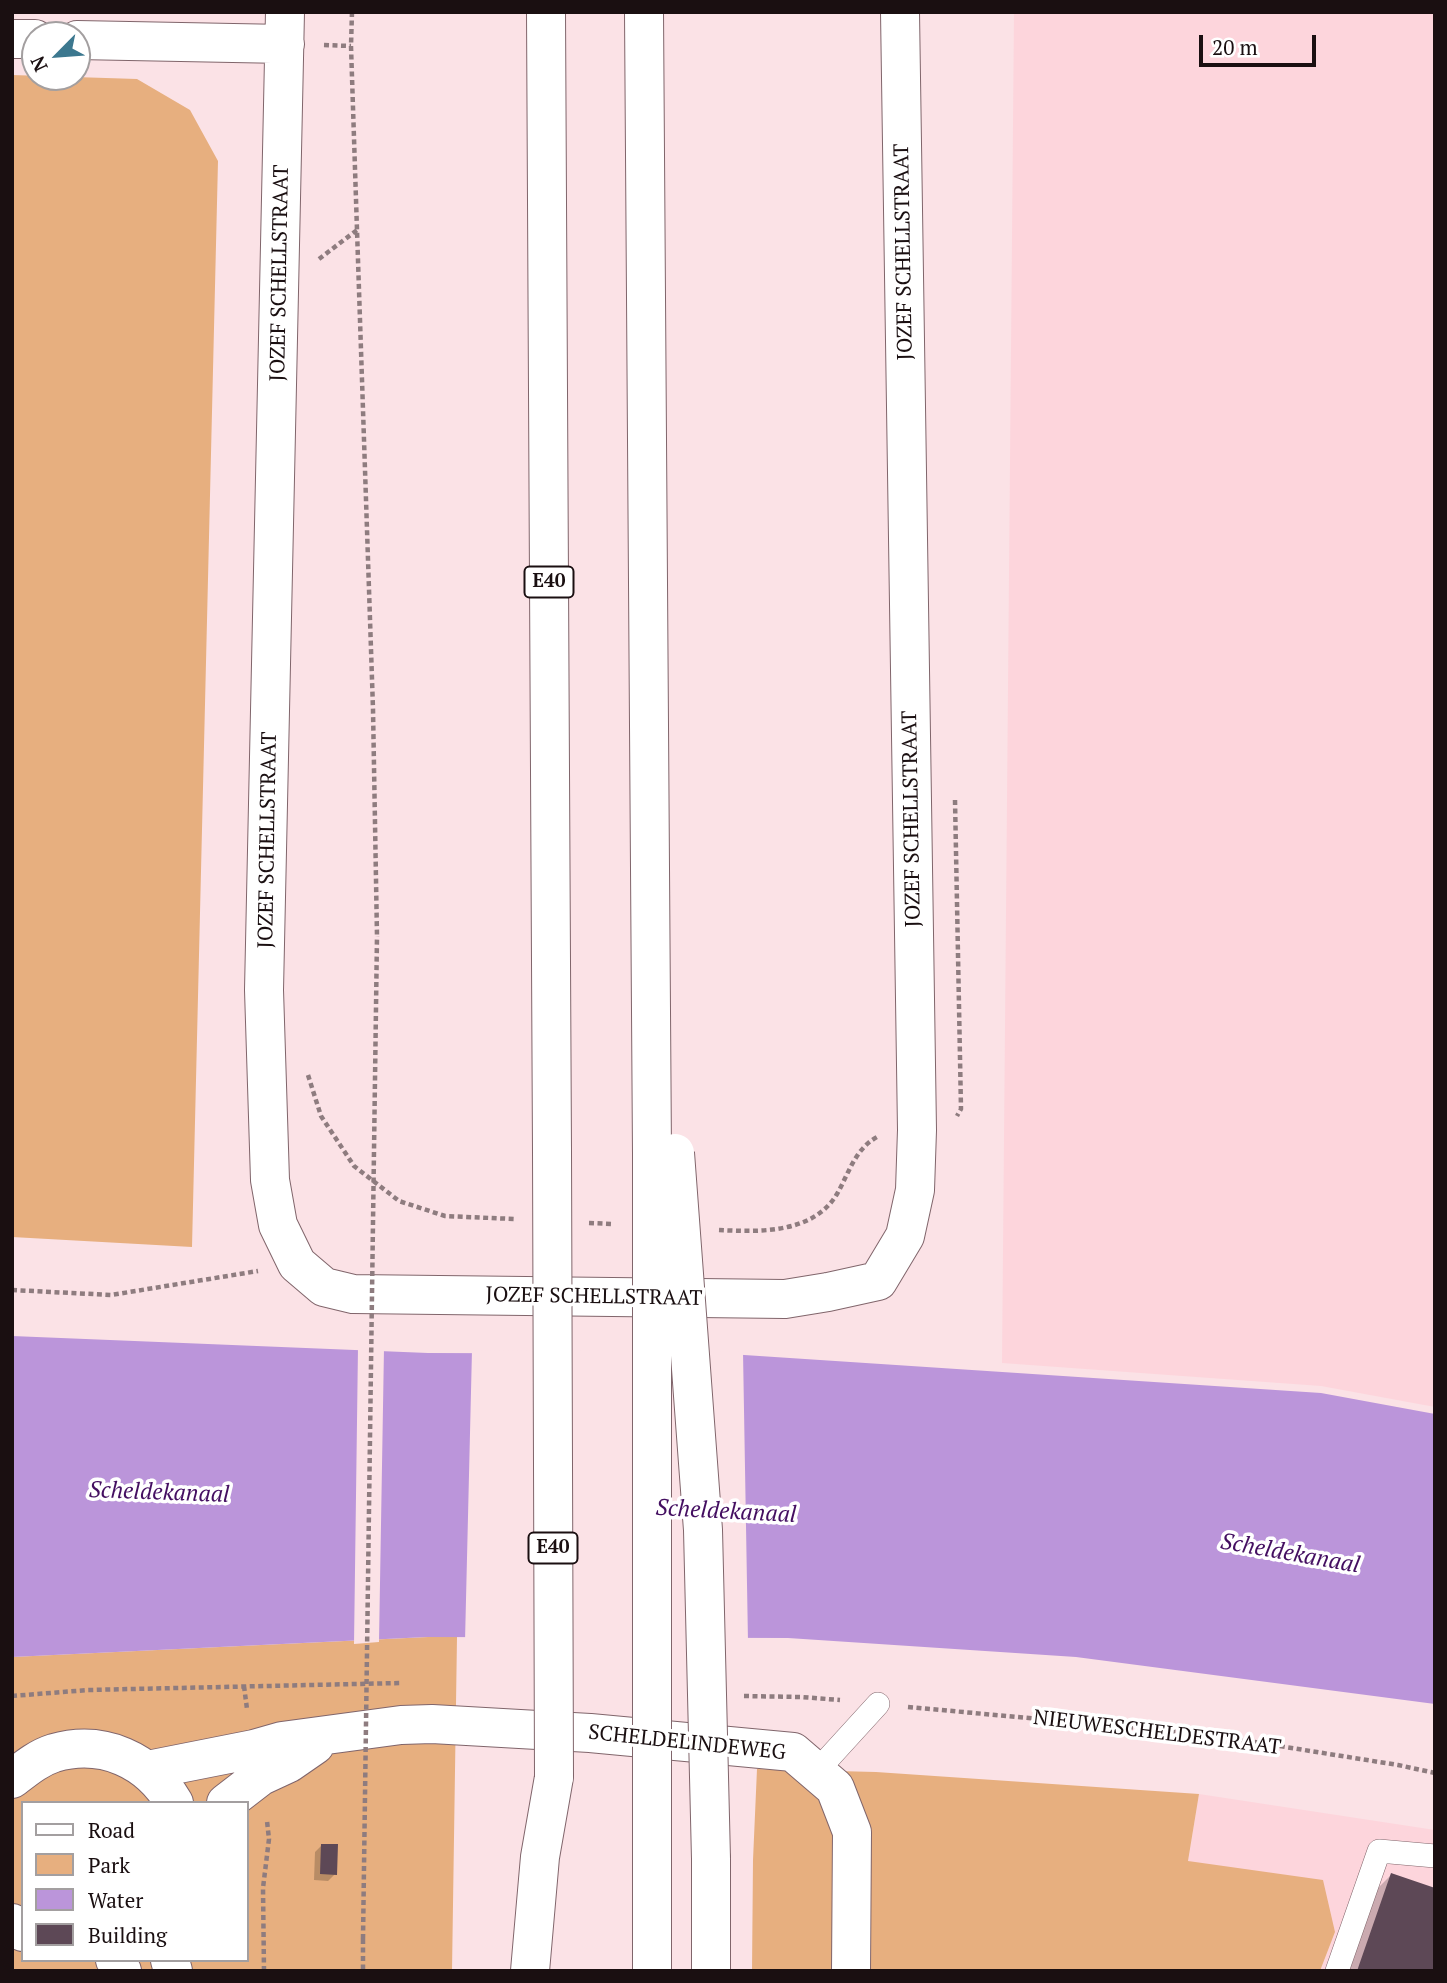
<!DOCTYPE html>
<html>
<head>
<meta charset="utf-8">
<style>
  body { margin:0 }
  #map { position:relative; width:1447px; height:1983px; overflow:hidden; background:#fbe2e6; font-family:"PT Serif",serif }
  canvas { display:block }
  .frame { position:absolute; inset:0; border:14px solid #1a0f11; pointer-events:none }
  .legend { position:absolute; left:21px; top:1801px; width:228px; height:161px; box-sizing:border-box; background:#fff; border:2px solid #a39fa0; margin:0; padding:9px 12px; list-style:none; font-size:21px; color:#1a0f11 }
  .legend li { display:flex; align-items:center; gap:14px; height:35px }
  .legend b { width:35px; border:2px solid #a39fa0 }
  .north { position:absolute; left:21px; top:21px; width:70px; height:70px; box-sizing:border-box; background:#fff; border:2px solid #a39fa0; border-radius:50%; rotate:245deg; font-size:19px; font-weight:700; line-height:28px; text-align:center; color:#1a0f11 }
  .north::after { content:''; display:block; margin:auto; width:24px; height:32px; background:#3c788f; clip-path:polygon(50% 0,100% 100%,50% 72%,0 100%) }
  .scale { position:absolute; left:1199px; top:35px; width:117px; height:32px; box-sizing:border-box; border:4px solid #1a0f11; border-top:0; padding-left:9px; font-size:21px; line-height:24px; white-space:nowrap; color:#1a0f11; -webkit-text-stroke:5px #fff; paint-order:stroke }
</style>
</head>
<body>
<div id="map">
<canvas width="1447" height="1983"></canvas>
<div class="frame"></div>
<ul class="legend">
<li><b style="height:9px;background:#fff"></b>Road</li>
<li><b style="height:19px;background:#e7af7f"></b>Park</li>
<li><b style="height:19px;background:#bb95da"></b>Water</li>
<li><b style="height:19px;background:#5d4856"></b>Building</li>
</ul>
<div class="north">N</div>
<div class="scale">20 m</div>
</div>
<script>
const g = document.querySelector('canvas').getContext('2d');
g.lineJoin = 'round';
function fillPath(path, color) { g.fillStyle = color; g.fill(path, 'evenodd'); }
function stroke(path, color, width, dash) { g.strokeStyle = color; g.lineWidth = width; g.lineCap = dash ? 'butt' : 'round'; g.setLineDash(dash || []); g.stroke(path); }
function drawText(font, color, halo, rows, align = 'center') {
  g.font = font + ' "PT Serif",serif'; g.lineWidth = 7; g.setLineDash([]); g.textBaseline = 'middle'; g.strokeStyle = halo; g.fillStyle = color; for (const [text, x, y, turn = 0] of rows) {
    g.save(); g.translate(x, y); g.rotate((+turn || 0) * Math.PI / 180); g.textAlign = isNaN(turn) ? turn : align; if (halo) g.strokeText(text, 0, 0); g.fillText(text, 0, 0); g.restore();
  }
}
fillPath(new Path2D(`
  M1014 12H1435V1407L1321 1386 1002 1363Z
  M1199 1794 1435 1830V1971H1320L1335 1932 1188 1861Z`), '#fdd5dc');
fillPath(new Path2D(`
  M12 75 137 79 190 110 218 161 192 1247 12 1237Z
  M428 1637H457L452 1971H12V1657ZM23 1803H247V1960H23Z
  M757 1769 876 1772 1199 1794 1188 1861 1323 1880 1335 1932 1320 1971H752L753 1860Z`), '#e7af7f');
fillPath(new Path2D(`
  M12 1336 428 1353 729 1354 1321 1393 1435 1414V1704L1076 1657 788 1638 427 1637 12 1657Z`), '#bb95da');
fillPath(new Path2D(`
  M358 1347 384 1348 379 1642 354 1644Z
  M472 1350 743 1352 748 1642 465 1641Z`), '#fbe2e6');
fillPath(new Path2D(`
  M322 1845 335 1874 328 1881 314 1880 315 1852Z
  M1391 1875 1433 1889 1435 1886V1971H1344L1369 1897Z`), '#0003');
fillPath(new Path2D(`
  M321 1844H338L337 1875 320 1874Z
  M1391 1873 1435 1888V1971H1357Z`), '#5d4856');
const service = new Path2D(`
  M816 1772 878 1704
  M1337 1971 1379 1851 1435 1856`);
const minor = new Path2D(`
  M285 12 264 990 270 1180 278 1225 297 1264 324 1287 353 1294 785 1299 828 1292 878 1281 905 1236 915 1190 917 1130 900 12
  M12 39H35
  M77 40 285 44
  M148 1770 254 1749 282 1741 401 1725 432 1724 590 1733 793 1752 835 1788 852 1832 851 1971
  M226 1803 261 1776 289 1763 315 1745`);
const secondary = new Path2D(`
  M12 1779C25 1769 38 1758 54 1753 103 1739 149 1760 174 1803
  M12 1923 23 1932`);
const trunk = new Path2D(`
  M115 1960 122 1971
  M170 1960 173 1971`);
const motorway = new Path2D(`
  M546 12 552 1151
  M644 12 652 1153
  M652 1857V1971
  M530 1971 540 1857 554 1777
  M711 1971V1859`);
stroke(service, '#80656b', 24);
stroke(minor, '#80656b', 40);
stroke(secondary, '#80656b', 40);
stroke(trunk, '#80656b', 40);
stroke(motorway, '#80656b', 40);
stroke(new Path2D(`
  M352 12 351 46 357 230 373 709 377 936
  M324 45 351 46
  M319 259 357 230
  M955 800 961 1109 957 1116
  M308 1075 321 1116 354 1166 399 1201 445 1216 514 1219
  M589 1223 612 1224
  M719 1230C759 1232 813 1234 837 1194 849 1173 855 1149 877 1137
  M12 1290 111 1295 258 1271
  M244 1686 247 1709
  M12 1696 88 1690 400 1683
  M744 1696 801 1697 840 1700
  M908 1707 1204 1734 1398 1765 1435 1773
  M363 1939V1971
  M264 1971 263 1888 269 1839 267 1821`), '#8e7c7f', 4.5, [5, 3.5]);
stroke(service, '#fff', 23);
stroke(minor, '#fff', 38);
stroke(secondary, '#fff', 38);
stroke(trunk, '#fff', 38);
stroke(motorway, '#fff', 38);
const motorwayBridge = new Path2D(`
  M552 1151 554 1777
  M652 1153V1857
  M675 1153 703 1530 711 1859`);
stroke(motorwayBridge, '#80656b', 40, []);
stroke(new Path2D(`
  M363 1939 377 936`), '#8e7c7f', 4.5, [5, 3.5]);
stroke(motorwayBridge, '#fff', 38);
for (const [x, y, w] of [
  [549,582,49],
  [553,1548,49]
]) { const box = new Path2D(); box.roundRect(x - w / 2, y - 15.5, w, 31, 5); g.fillStyle = '#fff'; g.fill(box); stroke(box, '#1a0f11', 2); }
drawText('bold 19px', '#1a0f11', null, [
  ["E40",549,582],
  ["E40",553,1548]
]);
drawText('21px', '#1a0f11', '#fff', [
  ["JOZEF SCHELLSTRAAT",904,252,-91],
  ["JOZEF SCHELLSTRAAT",280,273,-89],
  ["JOZEF SCHELLSTRAAT",912,819,-91],
  ["JOZEF SCHELLSTRAAT",268,840,-89],
  ["JOZEF SCHELLSTRAAT",594,1297,1],
  ["NIEUWESCHELDESTRAAT",1157,1733,7],
  ["SCHELDELINDEWEG",687,1743,6]
]);
drawText('italic 23px', '#440f61', '#fff', [
  ["Scheldekanaal",159,1493,2],
  ["Scheldekanaal",726,1512,3],
  ["Scheldekanaal",1290,1554,10]
]);
</script>
</body>
</html>
